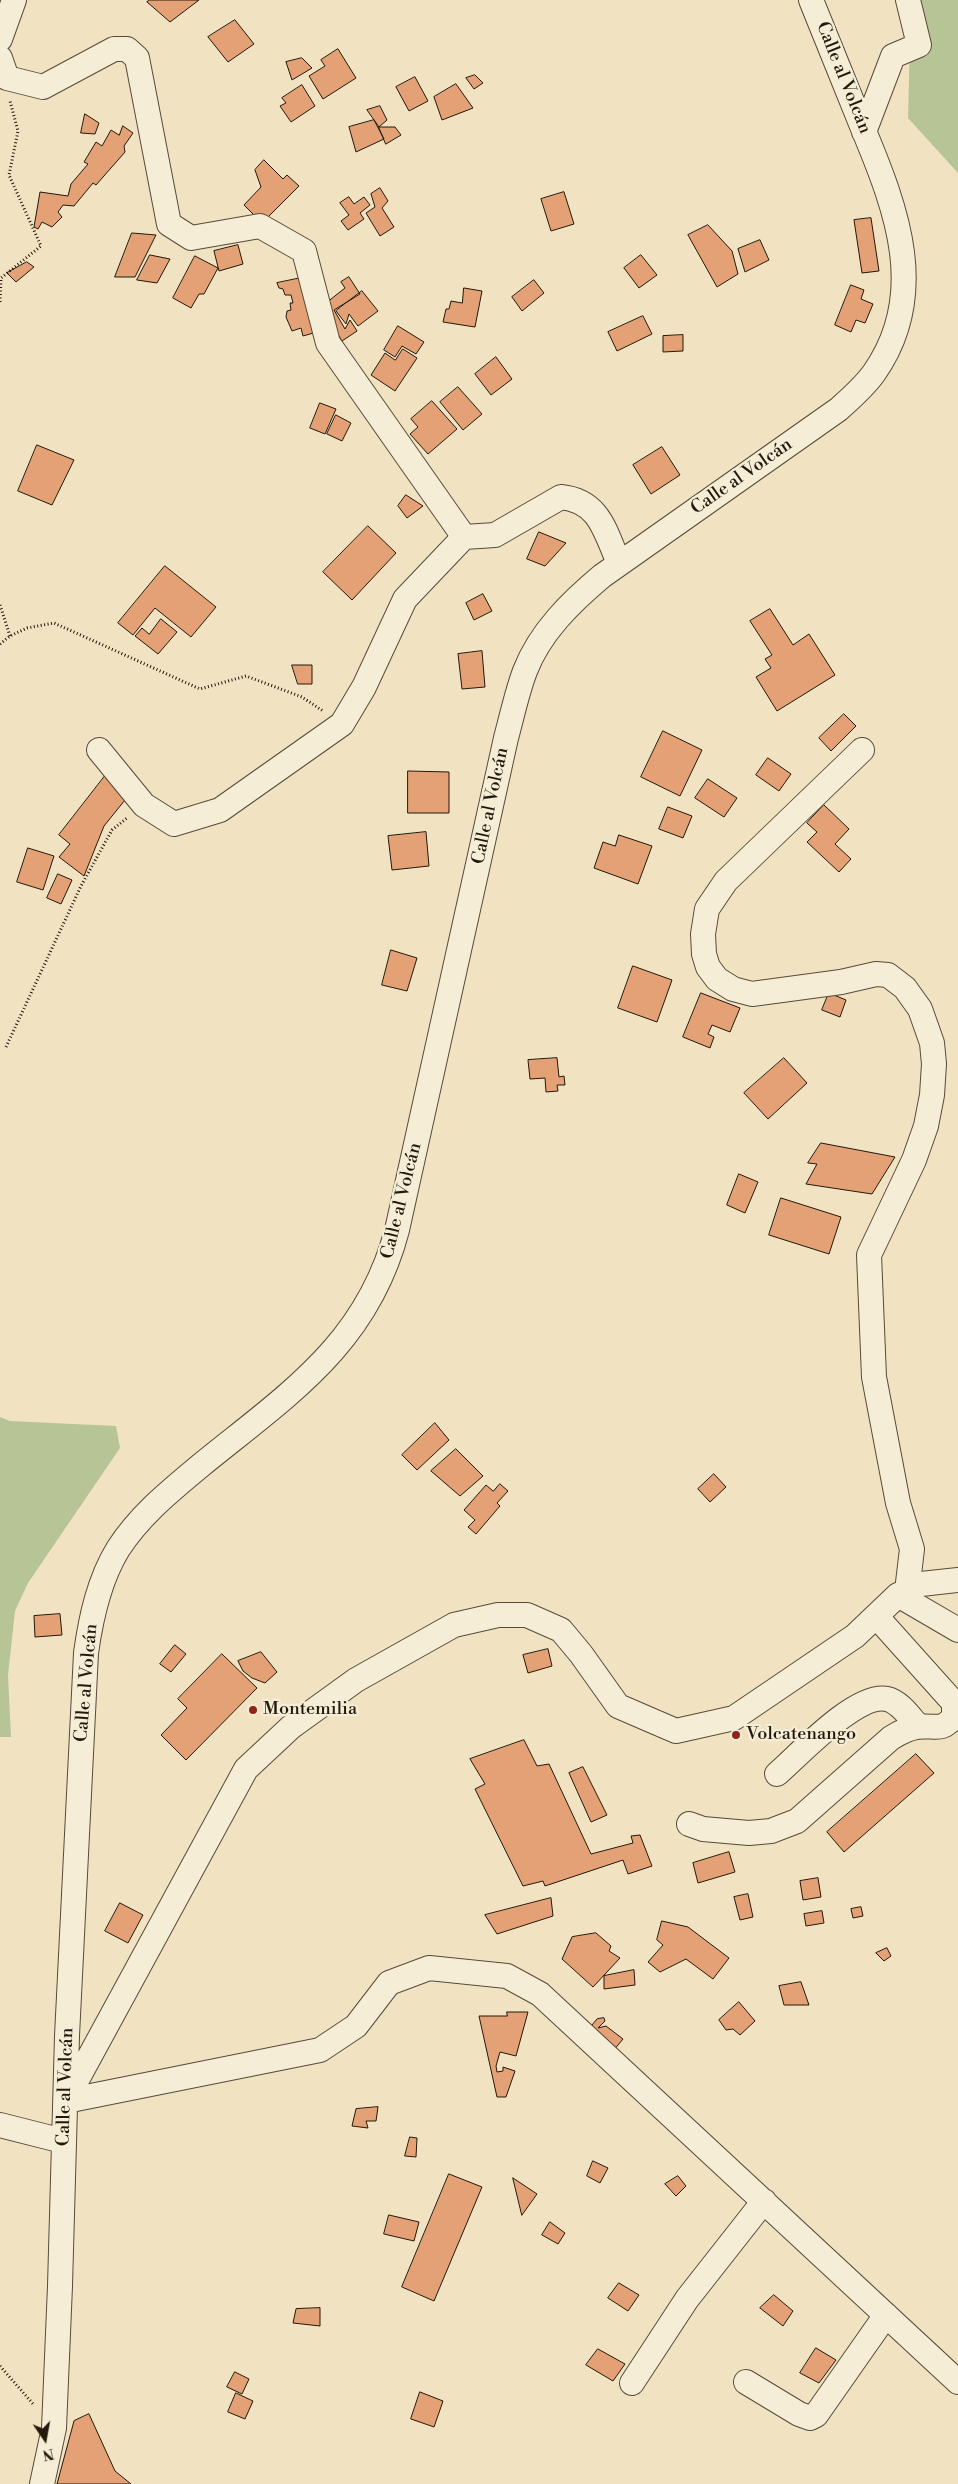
<!DOCTYPE html>
<html>
<head>
<meta charset="utf-8">
<style>
  body { margin:0 }
  #map { position:relative; width:958px; height:2484px; overflow:hidden; background:#f1e3c2; font-family:"Libre Bodoni",serif }
  canvas { display:block }
  .north { position:absolute; left:20px; top:2414px; width:50px; height:50px; -webkit-text-stroke:4px #f6edd7; paint-order:stroke; rotate:168deg; font-size:14px; font-weight:700; line-height:20px; text-align:center; color:#22180b }
  .north::after { content:''; display:block; margin:auto; width:18px; height:22px; background:#22180b; clip-path:polygon(50% 0,100% 100%,50% 72%,0 100%) }
</style>
</head>
<body>
<div id="map">
<canvas width="958" height="2484"></canvas>
<div class="north">N</div>
</div>
<script>
const g = document.querySelector('canvas').getContext('2d');
g.lineJoin = 'round';
function fillPath(path, color) { g.fillStyle = color; g.fill(path, 'evenodd'); }
function stroke(path, color, width, dash) { g.strokeStyle = color; g.lineWidth = width; g.lineCap = dash ? 'butt' : 'round'; g.setLineDash(dash || []); g.stroke(path); }
function drawText(font, color, halo, rows, align = 'center') {
  g.font = font + ' "Libre Bodoni",serif'; g.lineWidth = 4.5; g.setLineDash([]); g.textBaseline = 'middle'; g.strokeStyle = halo; g.fillStyle = color; for (const [text, x, y, turn = 0] of rows) {
    g.save(); g.translate(x, y); g.rotate((+turn || 0) * Math.PI / 180); g.textAlign = isNaN(turn) ? turn : align; if (halo) g.strokeText(text, 0, 0); g.fillText(text, 0, 0); g.restore();
  }
}
fillPath(new Path2D(`
  M911 0H958V173L908 118Z
  M0 1417 10 1421 116 1426 120 1448 28 1583 15 1611 8 1675 11 1737H0Z`), '#b7c495');
const building = new Path2D(`
  M150 0H199L170 22 147 2Z
  M235 20 254 44 228 62 208 37Z
  M338 49 356 78 323 99 309 76 325 66 321 60Z
  M302 58 312 68 292 80 286 62Z
  M475 75 483 83 474 89 466 78Z
  M415 77 428 101 409 111 396 87Z
  M456 84 473 108 442 120 434 97Z
  M302 85 315 106 291 122 280 106 286 103 282 98Z
  M380 106 387 120 379 127 367 110Z
  M85 114 99 123 95 134 81 133Z
  M374 120 384 139 356 152 349 127Z
  M123 126 133 133 124 146 125 152 96 185 93 183 74 206 63 205 58 212 62 217 52 227 42 222 38 229 34 227 40 192 68 196 71 184 88 164 84 162 96 142 102 146 111 130 119 135Z
  M379 127H395L401 135 386 144Z
  M264 160 283 179 287 175 299 186 262 223 244 205 261 187 255 170Z
  M380 188 388 201 382 208 394 227 380 236 366 213 375 207 371 194Z
  M564 192 574 224 551 231 541 199Z
  M349 197 354 204 364 197 370 205 360 213 364 219 348 230 341 221 349 215 340 203Z
  M871 218 879 271 862 273 854 220Z
  M708 225 732 251 738 274 717 287 688 235Z
  M132 233 156 235 135 277H115Z
  M760 240 769 260 745 272 738 249Z
  M238 245 243 264 219 271 214 251Z
  M150 255 170 259 157 283 137 280Z
  M641 255 657 275 639 288 624 268Z
  M195 256 218 268 204 294H199L191 308 173 298Z
  M27 262 34 267 16 282 7 273Z
  M306 277 317 332 303 336 301 328 292 331 286 317 287 311 291 310 290 303H293L291 295H285L283 289 279 288 277 283Z
  M349 277 360 294 334 310 345 329 350 320 357 331 342 341 321 307 345 288 341 282Z
  M534 280 544 293 522 311 512 297Z
  M851 285 864 290 861 299 873 304 865 323 856 320 851 332 835 325Z
  M464 288 482 291 475 327 443 322 446 309H449L451 301 462 303Z
  M362 291 378 311 358 326 349 314 346 324 336 311Z
  M643 316 652 334 617 351 608 332Z
  M398 326 424 342 416 354 402 346 395 357 384 350Z
  M683 335V351L663 352V336Z
  M403 349 417 358 395 391 371 375 385 353 395 360Z
  M496 357 512 379 491 395 475 374Z
  M458 387 482 414 463 430 440 402Z
  M432 401 457 429 428 454 410 434 418 427 411 419Z
  M320 403 336 409 325 434 310 428Z
  M336 415 351 423 342 441 327 434Z
  M37 445 74 460 52 505 18 491Z
  M662 447 680 475 651 494 633 465Z
  M406 495 423 506 407 518 398 506Z
  M368 526 396 553 352 600 323 572Z
  M539 532 566 543 545 566 527 559Z
  M165 566 216 607 191 637 155 608 133 635 118 623Z
  M483 594 492 611 474 620 466 603Z
  M770 609 793 645 809 634 835 675 777 711 756 677 771 668 765 659 772 655 750 621Z
  M161 619 177 632 158 654 135 636 142 628 149 634Z
  M482 651 485 687 462 689 458 654Z
  M292 665H312V684H298Z
  M844 714 856 726 831 751 819 738Z
  M663 731 702 750 680 796 641 777Z
  M768 758 791 774 779 791 756 775Z
  M408 771 449 772V813H408Z
  M105 776 129 795 104 826 84 876 59 857 70 844 59 835Z
  M708 779 737 798 724 817 695 798Z
  M824 805 849 829 835 844 851 859 839 872 807 842 817 832 807 823Z
  M668 807 692 816 683 838 659 829Z
  M426 832 429 866 392 870 388 836Z
  M619 835 652 846 638 884 594 868 603 842 615 846Z
  M28 848 54 856 43 890 17 882Z
  M58 874 72 880 61 904 47 898Z
  M391 950 417 958 407 991 382 985Z
  M633 966 672 980 657 1022 618 1008Z
  M701 993 740 1008 730 1032 712 1025 708 1034 714 1037 710 1048 683 1037Z
  M829 993 846 1000 840 1017 822 1010Z
  M557 1058 559 1077 564 1076 565 1085H557L558 1091 546 1092 545 1078 530 1079 528 1060Z
  M784 1058 807 1083 768 1119 744 1093Z
  M821 1143 895 1157 872 1194 806 1184 817 1164 808 1163Z
  M739 1174 758 1182 745 1213 727 1205Z
  M781 1198 841 1217 829 1254 769 1235Z
  M435 1423 449 1440 417 1470 402 1455Z
  M456 1449 483 1476 460 1496 431 1471Z
  M714 1474 726 1487 710 1502 698 1489Z
  M500 1484 508 1491 497 1503 500 1506 476 1534 468 1527 475 1520 464 1510 486 1485 493 1491Z
  M60 1614 62 1635 35 1637 34 1616Z
  M175 1645 186 1654 171 1672 160 1664Z
  M548 1649 552 1666 528 1673 523 1655Z
  M261 1652 277 1672 265 1683 252 1678 243 1671 238 1661Z
  M222 1654 257 1688 186 1760 161 1735 187 1708 178 1699Z
  M524 1740 537 1766 549 1764 591 1854 633 1843 631 1836 640 1835 652 1866 628 1874 623 1860 545 1886 543 1881 523 1886 475 1789 485 1784 470 1759Z
  M916 1754 934 1773 844 1852 827 1832Z
  M583 1767 607 1815 591 1822 569 1773Z
  M729 1852 735 1872 698 1883 693 1863Z
  M818 1878 821 1897 803 1900 800 1881Z
  M748 1894 753 1917 740 1920 734 1897Z
  M551 1898 553 1916 497 1934 485 1915Z
  M120 1903 143 1915 128 1943 105 1931Z
  M861 1907 863 1916 853 1918 851 1909Z
  M822 1911 824 1923 806 1926 804 1914Z
  M662 1921 688 1927 729 1958 713 1979 686 1959 660 1972 648 1962 663 1945 657 1940Z
  M596 1933 611 1946 609 1951 620 1958 593 1987 562 1959 572 1937Z
  M887 1948 891 1956 884 1961 876 1953Z
  M634 1970 635 1985 604 1989V1976Z
  M801 1982 809 2005H784L779 1986Z
  M739 2002 755 2021 740 2035 733 2029 726 2030 719 2020Z
  M507 2012H528L516 2056 500 2052 496 2066 497 2072 503 2071V2067L515 2071 506 2097H497L479 2016H507Z
  M604 2018 605 2021 598 2028 606 2026 623 2039 613 2051 587 2031 597 2019Z
  M378 2107 376 2121H366L368 2128 352 2126 356 2109Z
  M410 2137 417 2138 416 2157 405 2156Z
  M593 2161 608 2168 600 2183 587 2176Z
  M449 2174 482 2187 434 2301 402 2287Z
  M678 2176 686 2186 676 2196 665 2184Z
  M513 2178 537 2194 522 2215Z
  M389 2215 419 2222 414 2241 384 2234Z
  M550 2222 565 2233 558 2244 542 2235Z
  M619 2283 639 2295 628 2311 608 2298Z
  M774 2295 793 2311 783 2326 760 2308Z
  M320 2308V2326L293 2323 296 2309Z
  M816 2348 836 2360 819 2383 800 2373Z
  M598 2349 625 2364 613 2381 586 2365Z
  M235 2372 249 2379 242 2394 227 2387Z
  M420 2392 443 2401 434 2427 411 2419Z
  M236 2393 253 2401 245 2419 228 2412Z
  M89 2414 115 2471 131 2484H57L74 2421Z`);
fillPath(building, '#e4a176');
stroke(building, '#22180b', 1);
const minor = new Path2D(`
  M0 39 14 0
  M0 58 7 78 43 87 114 49H127L137 58 169 224 191 238 260 226 304 251 328 343 464 537 495 535 561 497C600 501 605 532 619 563
  M864 132 893 56 919 45 908 0
  M99 750 144 805 174 824 220 810 342 724 364 687 405 599 464 537
  M862 750 726 881 707 909 703 934 704 954 708 967 717 979 733 989 752 994 841 982 876 974 888 975 905 988 920 1009 932 1043 934 1064 932 1095 926 1126 914 1160 869 1255 874 1377 898 1503 912 1549 907 1591
  M898 1595 958 1630
  M777 1774C799 1755 857 1692 887 1699 900 1702 910 1717 918 1726
  M689 1824 703 1829 749 1833 771 1831 797 1821 891 1738C899 1733 908 1728 917 1727 935 1724 940 1733 954 1717V1703L876 1616
  M66 2100 246 1769 291 1727 356 1680 454 1625 498 1615H527L561 1630 581 1654 618 1706 676 1731 734 1718 855 1636 898 1595 921 1584 958 1580
  M66 2101 320 2050 356 2026 389 1983 429 1968 507 1976 540 1994 958 2382
  M0 2125 63 2141
  M746 2382 799 2414 810 2418 816 2415 886 2315
  M632 2383 687 2299 764 2201
  M42 2484 54 2428 60 2286 67 2036 86 1653C91 1617 99 1580 118 1549 140 1515 170 1491 200 1466 287 1395 367 1345 397 1230L506 738C512 716 517 692 525 671 540 632 571 602 602 576L839 409C851 398 864 387 874 373 929 295 897 210 864 131 846 87 829 44 811 0`);
stroke(minor, '#564b39', 26);
stroke(new Path2D(`
  M0 302 1 278 41 246 9 175 18 131 10 101
  M0 605 10 636
  M0 644 10 636 27 628 54 623 200 689 246 676 302 697 323 711
  M6 1047 81 886 112 830 127 818
  M0 2366 34 2405`), '#22180b', 3, [1, 2.5]);
stroke(minor, '#f6edd7', 24);
for (const [x, y, r, color] of [
  [253,1710,5,"#8f2418"],
  [736,1735,5,"#8f2418"]
]) { const dot = new Path2D(); dot.arc(x, y, r, 0, 2 * Math.PI); g.fillStyle = color; g.fill(dot); stroke(dot, '#f6edd7', 2); }
drawText('18px', '#22180b', '#f6edd7', [
  ["Calle al Volcán",843,78,68],
  ["Calle al Volcán",742,477,-35],
  ["Calle al Volcán",491,806,-78],
  ["Calle al Volcán",402,1201,-76],
  ["Calle al Volcán",87,1683,-85],
  ["Calle al Volcán",66,2087,-88]
]);
drawText('18px', '#22180b', '#f6edd7', [
  ["Montemilia",263,1710],
  ["Volcatenango",746,1735]
], 'left');
</script>
</body>
</html>
